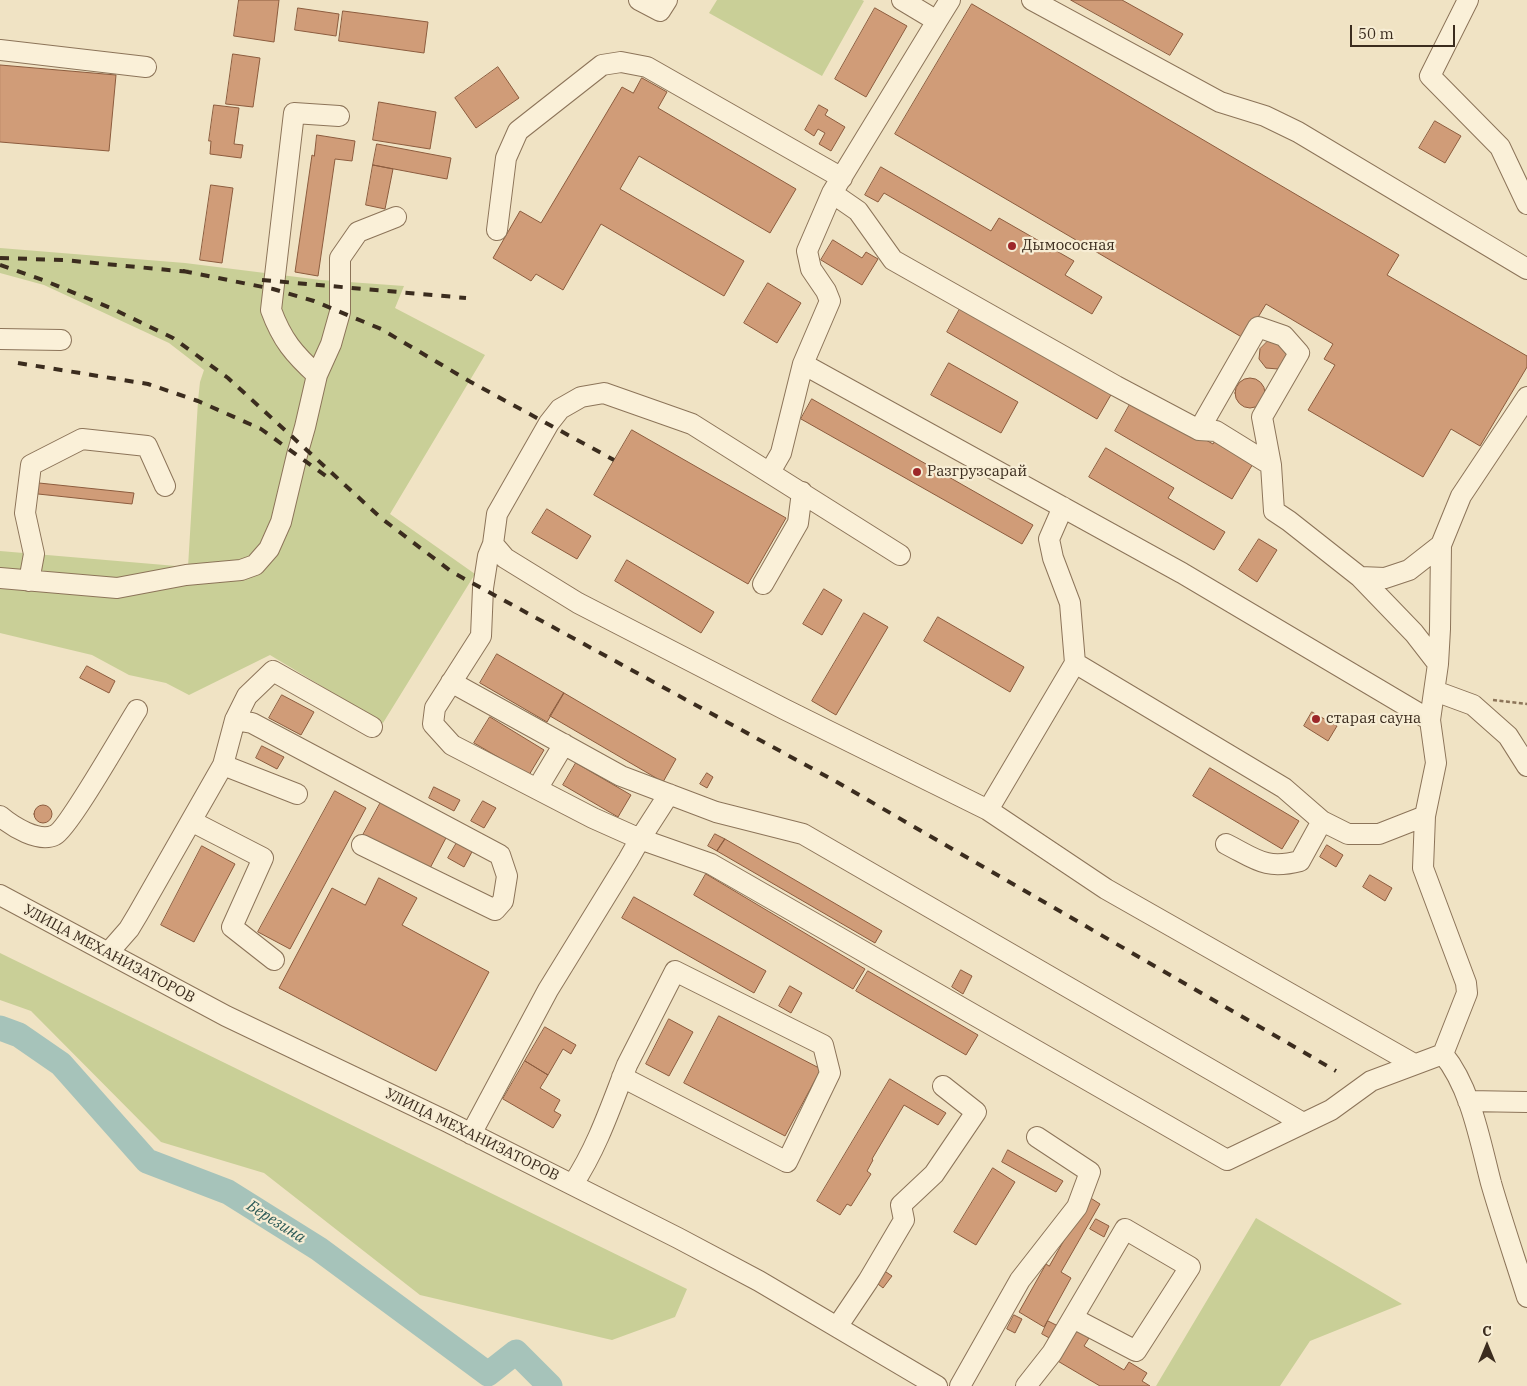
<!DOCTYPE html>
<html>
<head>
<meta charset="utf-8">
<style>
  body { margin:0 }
  #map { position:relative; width:1527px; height:1386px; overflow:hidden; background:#f0e3c4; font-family:"IBM Plex Serif",serif }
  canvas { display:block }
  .north { position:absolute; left:1462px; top:1321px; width:50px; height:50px; -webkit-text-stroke:4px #f7edd4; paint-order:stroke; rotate:0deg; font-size:14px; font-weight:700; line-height:20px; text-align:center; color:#3b2c1e }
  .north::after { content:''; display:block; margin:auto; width:18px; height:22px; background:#3b2c1e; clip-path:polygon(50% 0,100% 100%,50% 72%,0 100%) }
  .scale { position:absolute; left:1350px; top:25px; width:105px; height:22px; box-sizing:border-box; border:2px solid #3b2c1e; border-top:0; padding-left:6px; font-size:15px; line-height:18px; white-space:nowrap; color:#3b2c1e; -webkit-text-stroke:4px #f7edd4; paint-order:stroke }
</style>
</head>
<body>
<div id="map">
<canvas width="1527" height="1386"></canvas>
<div class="north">С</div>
<div class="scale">50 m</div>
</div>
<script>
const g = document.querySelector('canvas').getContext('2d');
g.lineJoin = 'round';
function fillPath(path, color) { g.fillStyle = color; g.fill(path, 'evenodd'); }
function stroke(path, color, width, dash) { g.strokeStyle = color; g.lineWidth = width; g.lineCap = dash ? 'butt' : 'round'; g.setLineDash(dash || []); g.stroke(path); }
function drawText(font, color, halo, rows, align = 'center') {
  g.font = font + ' "IBM Plex Serif",serif'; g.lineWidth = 4.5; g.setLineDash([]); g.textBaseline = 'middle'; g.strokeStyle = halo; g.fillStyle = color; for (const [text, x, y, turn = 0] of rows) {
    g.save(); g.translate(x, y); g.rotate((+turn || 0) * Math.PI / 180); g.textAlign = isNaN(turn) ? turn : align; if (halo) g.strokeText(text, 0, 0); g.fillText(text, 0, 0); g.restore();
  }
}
fillPath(new Path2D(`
  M717 0H862L864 1 822 76 709 13Z
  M0 248 185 263 321 280 404 286 395 308 485 355 390 514 475 574 383 723 270 655 189 695 166 683 129 675 92 655 0 633V551L188 567 198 401 200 382 204 370 169 343 44 285 0 273Z
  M0 953 687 1289 675 1317 612 1340 420 1295 264 1173 161 1142 31 1011 0 1000Z
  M1256 1218 1402 1304 1310 1341 1280 1386H1156Z`), '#c9cf97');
stroke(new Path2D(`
  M0 1028 19 1035 61 1064 147 1161 228 1192 319 1249 488 1374 516 1352 550 1386`), '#a6c3ba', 25);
const building = new Path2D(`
  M239 0H279L274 42 234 36Z
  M1071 0H1122L1183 34 1170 55Z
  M972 4 1399 255 1387 275 1527 356V367L1480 446 1451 429 1423 477 1308 410 1335 365 1324 359 1333 344 1266 304 1245 339 895 134Z
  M298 8 339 14 336 36 295 30Z
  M875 8 907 26 866 97 835 79Z
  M343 11 428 22 424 53 339 41Z
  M233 54 260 58 253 107 226 104Z
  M0 65 116 75 109 151 0 142Z
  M498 67 519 98 476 128 455 98Z
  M642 78 667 92 658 108 796 189 770 233 639 156 620 189 744 261 724 296 601 224 563 290 536 274 531 281 493 258 520 211 541 223 622 87 633 93Z
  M379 102 436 112 430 149 373 140Z
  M214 105 239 108 234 144 243 145 241 158 210 154 211 141H209Z
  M819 105 828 110 825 115 845 127 831 151 819 144 825 133 818 129 814 136 805 130Z
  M1435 121 1461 136 1445 163 1419 148Z
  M317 135 355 141 352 161 335 159 318 276 295 272 312 155 314 156Z
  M377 144 451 158 447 179 373 165Z
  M373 165 393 169 385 209 366 205Z
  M881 167 991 231 999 218 1074 261 1065 275 1102 297 1092 314 884 193 878 202 865 195Z
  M211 185 233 188 222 263 200 260Z
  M833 240 862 258 866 252 878 259 862 285 821 260Z
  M768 283 801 303 777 343 744 323Z
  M961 307 1112 393 1097 419 947 332Z
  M1268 341 1285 345 1288 353 1281 367 1278 369 1266 368 1259 359 1260 349Z
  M949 363 1018 402 1001 433 931 395Z
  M1235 393a15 15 0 1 1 30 0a15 15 0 1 1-30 0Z
  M812 399 1033 525 1022 544 801 419Z
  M1133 399 1213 444 1218 435 1257 457 1232 499 1115 431Z
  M632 430 786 518 748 584 594 495Z
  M1106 448 1174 488 1168 498 1225 532 1214 550 1089 477Z
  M39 483 134 493 132 504 38 494Z
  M547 509 591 536 577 559 532 533Z
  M1259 539 1277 550 1257 582 1239 570Z
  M627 560 714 612 701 633 615 581Z
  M824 589 842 600 822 635 803 624Z
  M864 613 888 627 836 715 812 701Z
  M938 617 1024 667 1010 692 924 641Z
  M497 654 564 693 547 722 480 683Z
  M87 666 115 681 109 693 80 678Z
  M564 693 676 759 663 782 550 716Z
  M282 695 314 712 301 735 269 718Z
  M1312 712 1337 726 1328 741 1304 726Z
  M490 717 544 750 529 775 474 743Z
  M262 746 284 757 277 769 256 758Z
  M576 763 631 795 618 817 563 785Z
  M1210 768 1299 821 1282 849 1193 796Z
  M707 773 713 777 707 788 700 784Z
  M434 787 460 800 454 811 429 798Z
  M335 791 366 808 290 949 258 932Z
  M483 801 496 808 484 828 471 821Z
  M381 802 447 836 429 870 363 835Z
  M34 814a9 9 0 1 1 18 0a9 9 0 1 1-18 0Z
  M715 834 725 839 717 851 708 846Z
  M459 839 474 848 464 867 448 858Z
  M725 839 882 931 875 943 717 851Z
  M1327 845 1343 855 1336 867 1320 857Z
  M202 846 235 864 194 942 161 925Z
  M706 874 865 969 853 989 694 895Z
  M1370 875 1392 888 1385 901 1363 887Z
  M379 878 417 898 402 925 489 972 436 1071 279 988 332 888 365 905Z
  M634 897 766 971 754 993 622 918Z
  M961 970 972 976 963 994 952 987Z
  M868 971 978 1035 966 1055 856 991Z
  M790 986 802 993 791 1013 779 1006Z
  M719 1016 821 1069 785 1136 684 1083Z
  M669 1019 693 1032 669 1076 646 1064Z
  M545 1027 576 1045 571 1054 563 1049 548 1075 525 1061Z
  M525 1061 548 1075 540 1088 560 1100 554 1111 561 1115 553 1128 503 1099Z
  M890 1079 946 1113 938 1125 904 1105 872 1159 873 1160 867 1171 871 1174 851 1206 847 1204 840 1215 817 1201Z
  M1008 1150 1063 1181 1056 1192 1002 1162Z
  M993 1168 1015 1182 976 1245 954 1232Z
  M1089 1197 1100 1204 1061 1272 1071 1278 1044 1327 1019 1312 1046 1264 1049 1266Z
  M1096 1219 1109 1226 1104 1237 1090 1229Z
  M886 1272 892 1276 883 1288 878 1284Z
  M1014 1315 1022 1319 1015 1333 1007 1329Z
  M1048 1321 1060 1327 1053 1340 1042 1334Z
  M1075 1329 1089 1338 1084 1346 1124 1370 1129 1362 1147 1373 1142 1381 1150 1386H1100L1056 1360Z`);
fillPath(building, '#d09c78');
stroke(building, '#8c5c3e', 1);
const minor = new Path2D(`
  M639 0 660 11 667 0
  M902 0 937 21 950 0
  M1032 0 1220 102 1265 116 1298 132 1527 269
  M1468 0 1430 76 1500 147 1527 204
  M0 50 146 67
  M832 193 858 211 893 260 1116 386 1199 430 1216 431 1271 465
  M497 230 506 158 518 131 602 65 621 62 647 67 842 178
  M0 339 61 340
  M803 364 1182 573 1430 720
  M317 375C294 354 282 340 271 310L294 113 339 116
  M770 472 781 453 803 364 830 301 826 291 811 269 807 251 832 193 937 21
  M1063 507 1049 539 1053 558 1070 603 1075 663
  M493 544 505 558 578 603 784 709 988 810 1106 889 1414 1064
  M900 555 692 424 604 393 581 397 560 409 549 423 497 514 493 544 488 556 483 588 481 636 435 708 433 724 452 745 593 818 640 839 711 864 1227 1160 1331 1110 1371 1081 1443 1054 1467 993 1466 983 1423 868 1425 816 1436 763 1430 720 1438 664 1414 633 1360 577 1289 521 1274 511 1271 465 1262 417 1299 353 1284 336 1258 327 1199 430
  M1360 577 1385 578 1409 570 1441 545
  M0 578 117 588 186 575 241 570 255 565 269 549 281 522 297 455 305 427 317 375 331 344 340 312V258L358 232 396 217
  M29 581 34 554 25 513 31 465 82 439 147 446 165 486
  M763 584 798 523 802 492
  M1438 664 1440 629 1441 545 1461 496 1527 397
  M451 682 621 776 716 812 803 834 1303 1123
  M1435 691 1473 705 1508 736 1527 766
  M235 720 252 723 500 855 507 876 503 901 495 910 362 845
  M223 765 297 794
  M537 789 564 744
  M988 810 1075 663 1284 788 1322 821 1348 834H1379L1425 816
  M0 816C13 827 39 843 55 835 68 829 125 729 137 710
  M191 821 263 858 232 927 274 960
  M1226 844C1256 859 1265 870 1300 861L1322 821
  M0 895 226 1016 448 1122 678 1238 759 1281 937 1386
  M108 953 129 929 138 914 223 765 235 720 247 696 273 671 372 727
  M1443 1054C1471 1088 1480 1141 1491 1183 1502 1221 1515 1259 1527 1297
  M1468 1101 1527 1102
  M471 1134 548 990 628 860 640 839 669 794
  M573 1184C597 1148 611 1106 627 1065L675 971 823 1045 830 1073 787 1162 622 1077
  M837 1327 868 1281 904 1220 901 1205 934 1174 976 1112 943 1086
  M960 1386 1020 1280 1077 1207 1090 1172 1037 1137
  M1026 1386 1052 1353 1125 1229 1190 1267 1136 1351 1073 1318`);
stroke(minor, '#8c7459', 22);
stroke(new Path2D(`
  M1493 700 1527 704`), '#8c7459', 2.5, [4, 2.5]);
stroke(minor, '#faf0d8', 20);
stroke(new Path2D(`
  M0 258 63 260 190 272
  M0 265 43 280 113 309 173 338 228 378 381 518 452 572 835 781 1336 1071
  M183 271 273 289 314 301 381 329 469 381 614 460
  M262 280 466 298
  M18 363 148 384 198 401 261 429 330 479`), '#3b2c1e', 4, [9, 9]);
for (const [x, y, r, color] of [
  [1012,246,5,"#9d2729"],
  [917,472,5,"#9d2729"],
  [1316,719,5,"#9d2729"]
]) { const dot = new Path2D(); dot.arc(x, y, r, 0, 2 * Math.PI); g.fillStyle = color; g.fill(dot); stroke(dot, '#f7edd4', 2); }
drawText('15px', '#3b2c1e', '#f7edd4', [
  ["Дымососная",1022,246],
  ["Разгрузсарай",927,472],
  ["старая сауна",1326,719]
], 'left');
drawText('15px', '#3b2c1e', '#f7edd4', [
  ["УЛИЦА МЕХАНИЗАТОРОВ",109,954,28],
  ["УЛИЦА МЕХАНИЗАТОРОВ",472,1135,26]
]);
drawText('italic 16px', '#2d5b58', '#f7edd4', [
  ["Березина",276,1222,32]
]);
</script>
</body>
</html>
